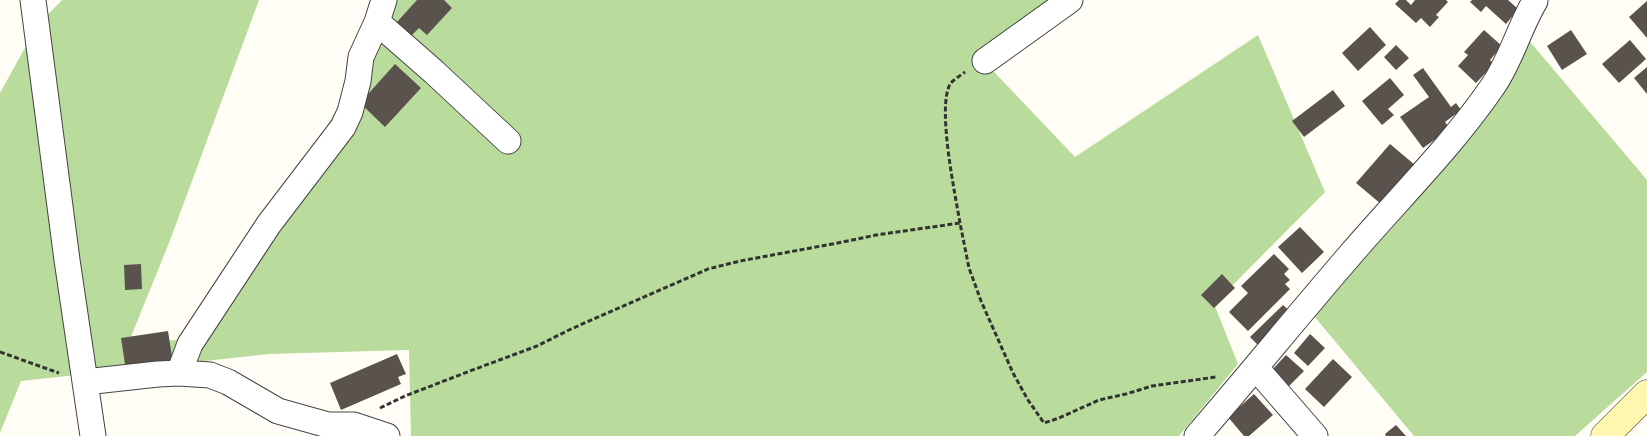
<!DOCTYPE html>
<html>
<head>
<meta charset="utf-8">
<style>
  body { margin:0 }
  canvas { display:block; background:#fffdf5 }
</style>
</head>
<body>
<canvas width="1647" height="436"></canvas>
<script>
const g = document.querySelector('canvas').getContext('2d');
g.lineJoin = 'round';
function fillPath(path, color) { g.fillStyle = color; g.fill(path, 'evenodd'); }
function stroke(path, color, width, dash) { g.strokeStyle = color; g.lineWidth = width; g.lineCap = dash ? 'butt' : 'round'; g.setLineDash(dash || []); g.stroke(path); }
fillPath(new Path2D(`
  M62 0H259L169 243 128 344 210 337 389 15 391 0H1051L978 55 1075 157 1258 35 1325 192 1214 304 1238 364 1179 436H411L409 350 269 354 21 381 0 433V93L37 26Z
  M1526 37 1647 180V372L1575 436H1414L1314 316Z`), '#b9dc9c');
fillPath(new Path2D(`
  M417 0H444L452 8 427 35 419 28 411 36 396 23Z
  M1399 0H1406L1411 5 1415 0H1446L1448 2 1436 15 1439 17 1430 27 1421 18 1416 23 1395 4Z
  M1472 0H1508L1518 9 1506 24 1486 6 1481 12 1470 2Z
  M1647 1V38L1629 17Z
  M1370 27 1386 45 1358 71 1342 53Z
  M1484 30 1502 46 1490 60 1494 64 1476 83 1458 66 1468 55 1464 52Z
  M1571 30 1587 54 1562 70 1547 46Z
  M1630 40 1646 59 1619 83 1602 64Z
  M1396 45 1409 58 1396 70 1384 57Z
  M395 64 421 88 385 127 360 103Z
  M1647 67V94L1634 78Z
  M1423 68 1451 107 1456 103 1461 110 1445 122 1450 129 1423 148 1400 117 1429 97 1413 75Z
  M1390 78 1404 95 1388 109 1394 115 1382 125 1362 101Z
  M1333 90 1345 106 1304 137 1292 121Z
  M1390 144 1415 165 1381 204 1356 183Z
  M1300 227 1324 252 1302 273 1278 247Z
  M1274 254 1289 269 1284 274 1290 280 1285 284 1290 289 1248 331 1229 312 1248 293 1241 286Z
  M141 264 142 289 125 290 124 265Z
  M1222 274 1235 288 1214 308 1201 295Z
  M1283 305 1292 313 1259 346 1250 337Z
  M168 331 173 363 126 371 121 338Z
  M1310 334 1325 348 1308 366 1294 353Z
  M397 354 406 374 398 377 401 384 341 410 330 383Z
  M1286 355 1304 371 1288 387 1271 371Z
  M1333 359 1352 377 1324 407 1305 389Z
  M1254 394 1273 415 1249 436H1244L1228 417Z
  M1396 425 1406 436H1386L1385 434Z`), '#5a524d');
const street = new Path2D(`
  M33 0 67 260 93 436
  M377 22 434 72 508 141
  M985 61 1070 0
  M1256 368 1315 436
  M179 373 190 344 269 224 343 127 350 112 358 81 361 57 377 22 384 0
  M85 382 158 374 179 373 210 375 228 382 278 411 328 425H354L387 436
  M1197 436C1249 376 1299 314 1351 254 1399 198 1452 146 1493 86 1511 60 1519 28 1535 1`);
const secondary = new Path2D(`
  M1605 436 1647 394`);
stroke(street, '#444', 27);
stroke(secondary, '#333', 29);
stroke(new Path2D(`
  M960 223C955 193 937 109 950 84 953 80 961 75 965 72
  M0 352 59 373
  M380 408 405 396 470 371 537 346 571 329 708 269 740 261 843 242 876 235 960 223 969 268 981 301 1013 373 1028 400 1044 423 1059 418 1099 400 1126 394 1152 386 1216 377`), '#333', 3, [5, 2.5]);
stroke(street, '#fff', 25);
stroke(secondary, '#fff6b0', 28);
</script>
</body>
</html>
